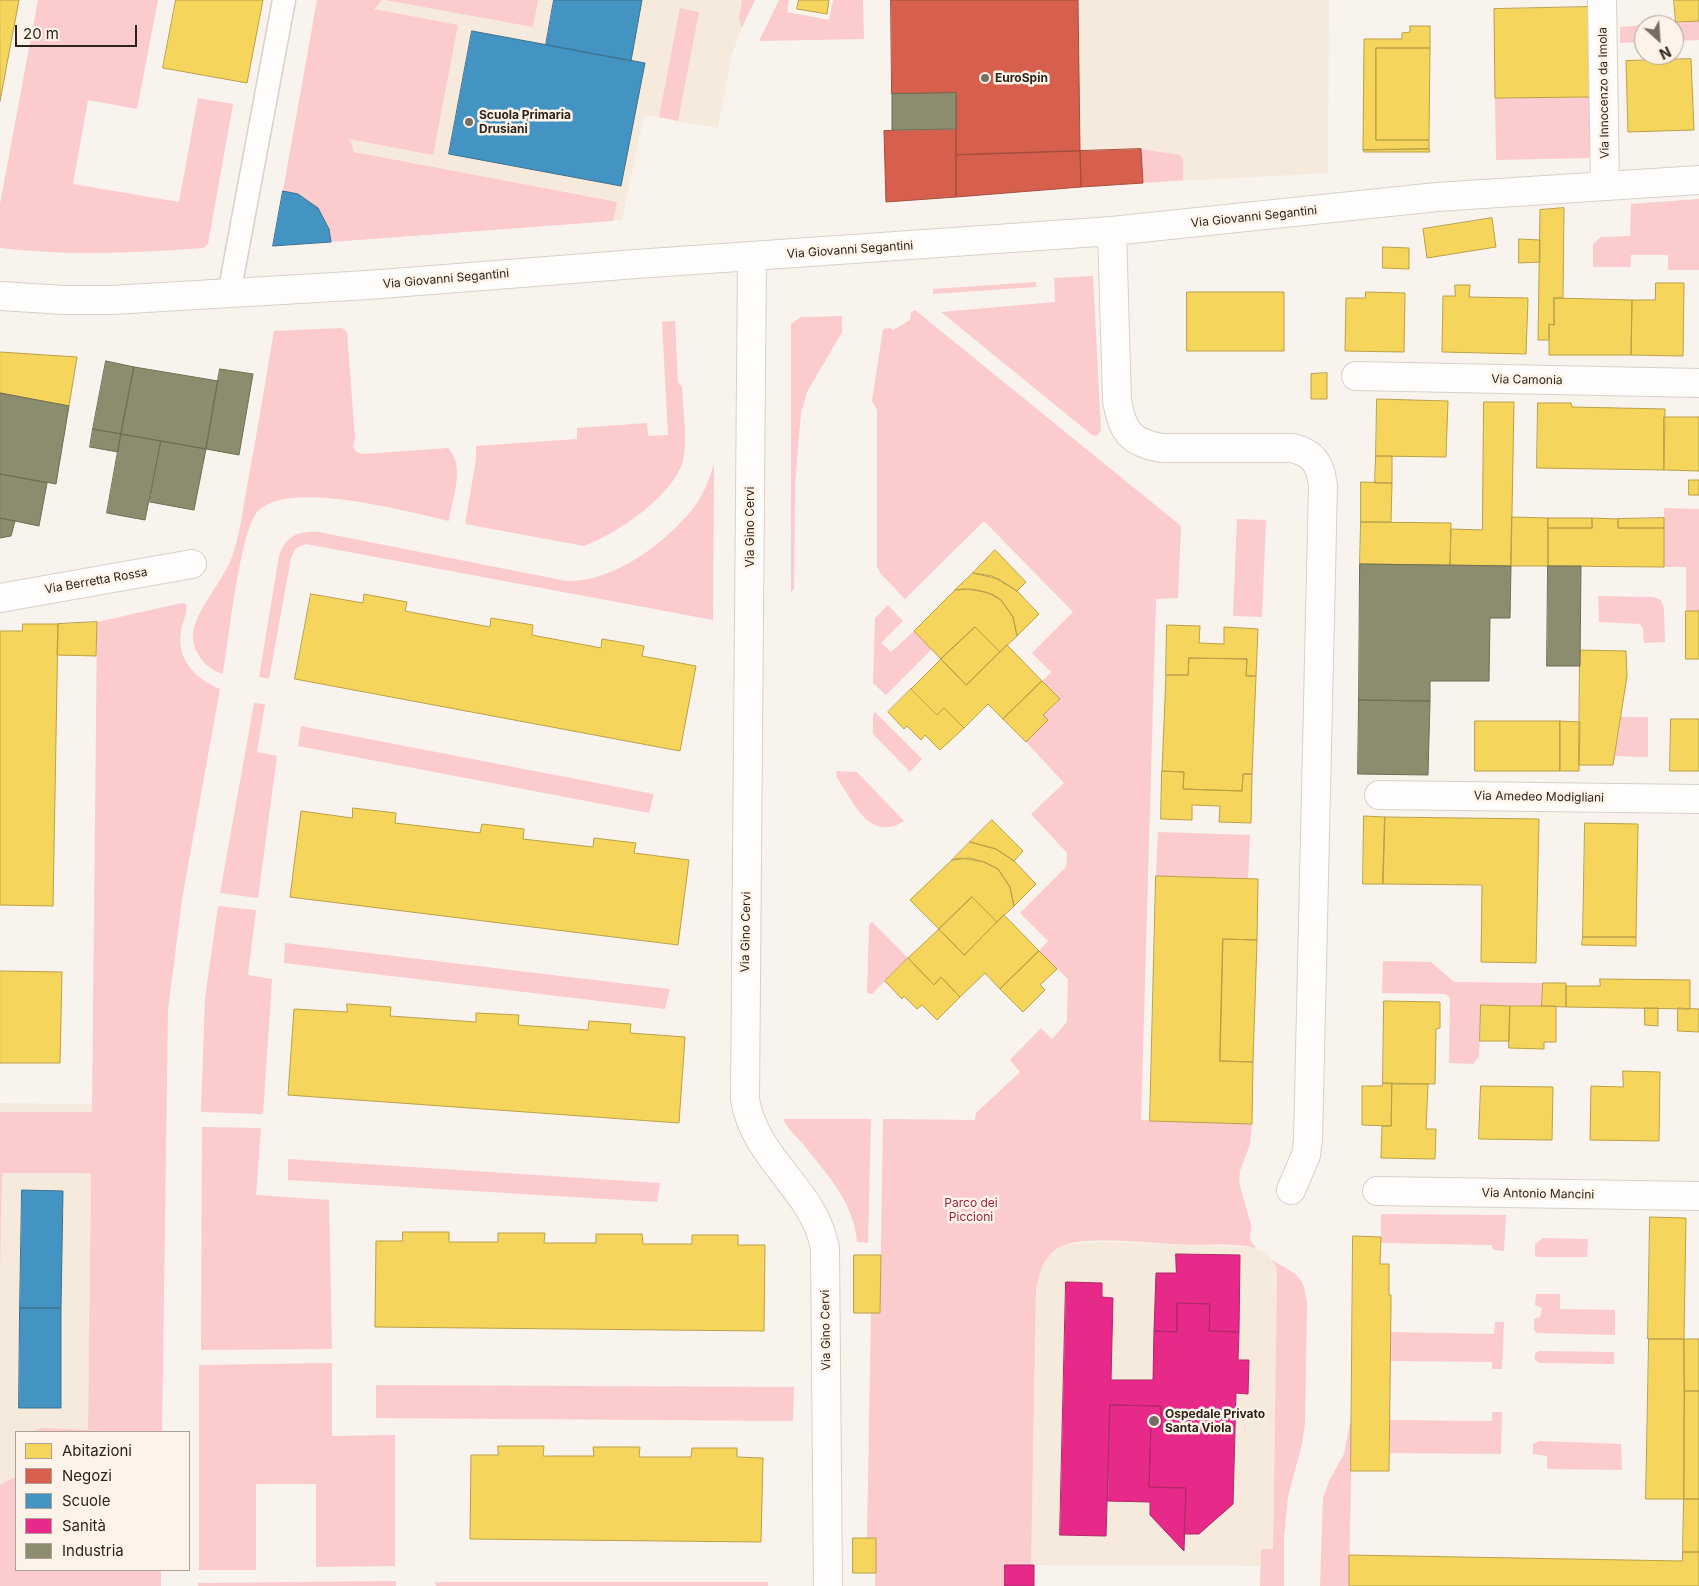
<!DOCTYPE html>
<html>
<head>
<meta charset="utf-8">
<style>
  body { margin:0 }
  #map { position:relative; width:1699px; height:1586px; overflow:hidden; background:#f9f3ed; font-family:Inter,sans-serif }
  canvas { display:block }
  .legend { position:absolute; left:15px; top:1431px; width:175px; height:140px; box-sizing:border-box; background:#fef3e8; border:1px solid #aba196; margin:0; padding:6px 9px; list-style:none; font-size:15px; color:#2e251a }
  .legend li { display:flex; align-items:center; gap:10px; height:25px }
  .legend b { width:25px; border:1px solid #aba196 }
  .north { position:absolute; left:1634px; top:15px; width:50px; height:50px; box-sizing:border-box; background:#fef3e8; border:1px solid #aba196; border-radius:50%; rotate:154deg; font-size:14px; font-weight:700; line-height:20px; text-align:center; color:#2e251a }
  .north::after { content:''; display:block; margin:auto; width:18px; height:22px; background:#756d64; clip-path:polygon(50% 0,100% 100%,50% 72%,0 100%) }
  .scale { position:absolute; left:15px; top:25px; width:122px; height:22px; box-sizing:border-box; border:2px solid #2e251a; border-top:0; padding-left:6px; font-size:15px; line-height:18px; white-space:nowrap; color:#2e251a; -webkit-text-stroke:4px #fef3e8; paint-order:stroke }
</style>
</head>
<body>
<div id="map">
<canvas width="1699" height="1586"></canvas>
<ul class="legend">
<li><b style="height:14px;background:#f6d55c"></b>Abitazioni</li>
<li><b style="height:14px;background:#d6604d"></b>Negozi</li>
<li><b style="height:14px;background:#4393c3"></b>Scuole</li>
<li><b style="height:14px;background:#e7298a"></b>Sanità</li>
<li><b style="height:14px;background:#8c8c6e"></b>Industria</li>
</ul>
<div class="north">N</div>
<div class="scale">20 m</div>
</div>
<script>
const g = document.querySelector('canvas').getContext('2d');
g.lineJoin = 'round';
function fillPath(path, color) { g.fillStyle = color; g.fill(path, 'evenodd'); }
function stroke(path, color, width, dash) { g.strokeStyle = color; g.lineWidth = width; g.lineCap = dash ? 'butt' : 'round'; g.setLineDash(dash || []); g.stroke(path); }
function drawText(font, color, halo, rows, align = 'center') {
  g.font = font + ' Inter,sans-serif'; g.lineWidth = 5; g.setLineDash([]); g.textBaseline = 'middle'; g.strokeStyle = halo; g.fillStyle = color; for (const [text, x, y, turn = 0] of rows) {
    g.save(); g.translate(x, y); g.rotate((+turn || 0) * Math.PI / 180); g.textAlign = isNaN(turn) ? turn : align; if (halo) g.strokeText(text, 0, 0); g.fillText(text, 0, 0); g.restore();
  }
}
fillPath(new Path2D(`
  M317 0H755L746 17 732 54 718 128 644 115 622 220 273 246Z
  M891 0H1329L1328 173 1143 183 1141 149 956 155V93L892 94Z
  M0 1103 92 1104V1112L88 1432H16V1570L0 1586Z
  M1099 1242 1250 1247 1265 1252 1272 1260 1277 1269V1280L1273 1550H1261V1566L1035 1565 1034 1586H1005V1565H1031L1037 1278 1048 1257 1058 1249 1067 1244Z`), '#f6eadc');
fillPath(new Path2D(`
  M38 0H158L137 109 88 100 73 184 179 202 198 98 233 104 208 244 203 248C135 253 68 256 0 248V204Z
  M317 0H382L374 9 458 25 433 155 349 139 354 152 617 202 613 221 331 242C326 212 313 196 283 191Z
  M385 0H538L533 27Z
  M742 0H755L742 27 739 19Z
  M779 0H789L787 12 829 20 833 0H863L864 39 759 41Z
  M680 8 699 12 678 121 659 117Z
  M1699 21V40L1674 41V25H1646Z
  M1644 25V42L1620 43V27Z
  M1590 97V158L1496 160 1495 98Z
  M1141 149 1180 155 1183 159V180L1143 183Z
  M1699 199V270H1668V255H1631L1630 267H1593V244L1601 237 1630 236 1631 204Z
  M1093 276 1101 430 1097 436 1092 435 941 312 1055 302 1054 278Z
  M1036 282V287L933 294V289Z
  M915 310 1181 526 1178 598 1156 599 1141 1120 1252 1124 1250 1144 1240 1171 1239 1182 1251 1225 1250 1240 1256 1248C1236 1243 1212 1245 1191 1245 1161 1244 1093 1236 1067 1244 1045 1251 1038 1273 1036 1293L1031 1565H1005V1586H875L876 1538H867L871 1312H880L883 1119 975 1120 976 1113 1020 1072 1010 1060 1041 1028 1052 1039 1067 1022 1068 979 1039 951 1048 941 1020 913 1066 867 1067 853 1031 814 1064 783 1026 742 1048 720 1043 715 1060 699 1042 681 1051 672 1032 653 1073 612 984 521 905 599 880 573 877 566V410L872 401 883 329 890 328 893 330 910 320 911 312Z
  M842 316V332L807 392 801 413 795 483 794 589 791 592V324L801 317Z
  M675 321 678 382 682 387C683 410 687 434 684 456 679 492 617 534 584 546L465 524 476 460V446L577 439V428L647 423 648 436 668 435 662 322Z
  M342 328 347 332 355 439 353 446 356 452 363 454 448 448C466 466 452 499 449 521 408 512 288 478 257 512 240 532 228 643 223 674 207 670 192 652 193 635 195 610 223 581 232 557 240 534 243 509 247 486 257 434 265 383 274 331Z
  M714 464 713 620 306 544 296 548 291 558 269 679 259 677 279 556C286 535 299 531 319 532L566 581C613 583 667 542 695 506 704 494 709 479 714 464Z
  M1664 508 1699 509V611H1686V567H1664Z
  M1237 519 1266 520 1262 617 1233 616Z
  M1598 596 1653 597 1661 600 1664 609 1665 642 1644 643 1643 629 1640 624 1599 622Z
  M182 603 186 604C188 613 182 622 181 631 176 660 196 679 220 689L182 899 168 1010 162 1432H33L41 1428 88 1430 91 1173H2L0 1275V1112H92L97 622Z
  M888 605 903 621 881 643 891 652 914 631 932 649 886 695 873 683 875 618Z
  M254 703 265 704 257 752 277 756 258 898 220 893Z
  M875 712 922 759 910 772 873 734V715Z
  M1621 717H1648V757L1615 756Z
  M301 726 654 794 649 813 298 746Z
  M836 771 857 772 904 821C869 843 854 802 837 778Z
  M1158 832 1250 835 1248 878 1156 876Z
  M218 906 256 910 248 975 272 979 263 1114 201 1112 205 998Z
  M872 922 908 958 872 994 867 993 869 925Z
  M285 943 670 989 665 1009 284 963Z
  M1383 961 1431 962 1454 982 1543 983 1542 1006 1481 1005 1479 1057 1473 1064 1449 1063 1450 998 1446 994 1382 993Z
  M783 1119H871L868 1243 857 1242C854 1202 826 1173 802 1143 795 1135 787 1128 783 1119Z
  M202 1127 261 1128 256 1195 329 1200 332 1349 201 1350Z
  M288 1159 660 1183 657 1202 288 1180Z
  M1381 1214 1506 1215 1504 1251 1493 1250 1492 1245 1381 1243Z
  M1543 1238 1588 1239 1587 1257H1539L1535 1256V1244Z
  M1272 1260C1295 1274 1304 1273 1307 1304L1305 1423 1302 1444 1288 1497 1284 1536V1586H1260L1261 1549H1273L1277 1280V1269Z
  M1536 1294H1560V1309L1615 1310V1335L1537 1333 1534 1330V1319L1540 1317 1542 1308 1535 1305Z
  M1495 1322H1504L1502 1369H1492V1362L1390 1361 1391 1332 1494 1334Z
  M1539 1351 1614 1352V1364L1540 1363 1535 1360V1354Z
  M332 1363V1436L395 1435V1566L316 1567V1484H256V1570H199V1365Z
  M376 1385 794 1387 793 1421 376 1418Z
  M1492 1412H1502L1501 1454 1390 1453V1420L1492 1421Z
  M1350 1423H1352L1349 1586H1320L1323 1498 1329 1481 1344 1454Z
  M1540 1441 1621 1444 1622 1470 1547 1469V1456L1533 1454V1444Z
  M16 1477V1570H161V1586H0V1485Z
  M396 1581V1586H415H198V1583Z
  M435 1582H768V1586H436Z`), '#fbcbce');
const homes = new Path2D(`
  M0 0H19L0 101Z
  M176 0H263L247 83 163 68Z
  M799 0H829L827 14 797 9Z
  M1674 0H1699V21L1676 22Z
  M1589 7 1590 97 1495 98 1494 9Z
  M1410 26H1430V48H1376V140H1429V149L1363 150 1364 39H1402V33L1410 32Z
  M1376 48H1430L1429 140H1376Z
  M1691 59 1694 130 1628 132 1626 61Z
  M1429 149 1430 152H1364L1363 150Z
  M1564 208 1563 298H1554V325L1549 324V340H1538L1540 210Z
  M1492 218 1496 247 1427 258 1423 229Z
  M1519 239 1540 240V262L1519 263Z
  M1383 247 1409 248V269L1383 268Z
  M1656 283H1684L1683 356 1631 355 1632 300H1655Z
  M1455 285H1470L1469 297 1528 298 1526 354 1442 352 1443 296H1455Z
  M1187 292H1284V351H1187Z
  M1366 292 1405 293 1404 352 1345 351 1346 298H1365Z
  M1554 298 1632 300 1631 355H1549V324L1554 325Z
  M0 352 77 357 69 406 0 393Z
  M1327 373V399H1311V374Z
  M1377 399 1448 401 1446 457 1376 456Z
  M1484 402H1514L1511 566 1450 565 1451 529 1482 530Z
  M1538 403H1571L1572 407 1665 409 1664 470 1537 468Z
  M1664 417H1699V471L1664 470Z
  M1376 456H1392V483H1375Z
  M1689 480H1699V495H1689Z
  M1361 482 1392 483 1391 522H1361Z
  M1512 517 1548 518V566H1511Z
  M1548 518H1592V528H1548Z
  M1592 518 1618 519V528H1664V567L1548 566V528H1592Z
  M1664 518V528H1618V519Z
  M1361 522 1451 523 1450 565 1360 564Z
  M995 550 1026 582 1017 591 992 576 973 573Z
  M973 573 999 579 1017 591 1039 614 1017 636 1013 617 1001 600 992 594 972 589 955 590Z
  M965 589 986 592 1001 600 1013 617 1017 636 1000 652 975 627 941 659 914 631 955 590Z
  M311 594 363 603 364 594 407 602 405 611 490 627 491 618 533 625 532 635 601 648 602 639 644 646 642 656 696 666 680 751 295 679Z
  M1686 611H1699V659H1686Z
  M97 622 96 656 57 655 58 624Z
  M23 624H58L53 906 0 905V631H22Z
  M1167 625 1200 626 1199 643 1224 644V627L1258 629 1256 676H1246L1247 659 1189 658 1188 675H1166Z
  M975 627 1000 652 966 685 941 659Z
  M1007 645 1042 681 1003 719 988 704 964 728 944 708 937 715 911 689 941 659 966 685Z
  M1580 650 1626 651 1627 676 1613 765H1579Z
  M1189 658 1247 659 1246 676H1256L1252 774H1243L1242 791 1183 789 1184 772 1162 771 1166 675H1188Z
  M1042 681 1060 699 1043 715 1048 720 1026 742 1003 719Z
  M911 689 937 715 944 708 964 728 940 750 925 735 921 740 907 726 904 729 888 712Z
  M1671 719H1699V771H1670Z
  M1475 721H1560V771H1475Z
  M1560 721 1580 722 1579 771H1560Z
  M1162 771 1184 772 1183 789 1242 791 1243 774H1252L1251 823 1219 822 1220 806 1192 805V820L1161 819Z
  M353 808 396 813 395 823 480 833 482 824 524 829 523 839 593 847 594 838 636 843 634 853 689 860 678 945 290 897 301 811 352 818Z
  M1364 816 1385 817 1383 884H1363Z
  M1385 817 1539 819 1536 963 1481 962 1482 885 1383 884Z
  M992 820 1023 851 1014 861 996 849 970 842Z
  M1585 823 1638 824 1636 937H1583Z
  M970 842 996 849 1014 861 1036 884 1014 906 1010 887 998 869 984 862 970 858 952 860Z
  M962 858 984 862 998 869 1010 887 1014 906 997 922 972 897 939 929 910 900 952 860Z
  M1156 876 1258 879 1257 940 1223 939 1220 1061 1253 1062 1252 1124 1150 1121Z
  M972 897 997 922 964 955 939 929Z
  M1004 915 1039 951 1000 989 985 973 960 997 941 977 934 985 908 958 939 929 964 955Z
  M1583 937H1636V946L1582 945Z
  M1223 939 1257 940 1253 1062 1220 1061Z
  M1039 951 1057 969 1040 985 1045 990 1023 1012 1000 989Z
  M908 958 934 985 941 977 960 997 937 1020 922 1005 917 1009 904 996 902 999 885 981Z
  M0 971 62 972 60 1063H0Z
  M1600 979 1690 980V1009L1566 1007V986H1600Z
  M1543 983H1566V1007L1542 1006Z
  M1384 1001 1440 1002V1028L1436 1029 1435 1084 1383 1083Z
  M347 1004 391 1007 390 1016 476 1022V1013L519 1015 518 1025 588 1030 589 1021 631 1024 630 1033 685 1037 679 1123 288 1095 294 1009 347 1012Z
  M1481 1005 1510 1006 1509 1041H1480Z
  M1510 1006H1556V1042H1544V1049L1509 1048Z
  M1645 1008H1658V1026L1645 1025Z
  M1678 1008 1699 1009V1032L1678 1031Z
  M1623 1071 1660 1072 1659 1141 1590 1140 1591 1086 1623 1087Z
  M1383 1083 1392 1084 1391 1126 1362 1125V1086H1382Z
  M1392 1084H1428L1426 1129H1436L1435 1159 1381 1158 1382 1126H1391Z
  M1481 1086 1553 1087 1552 1140 1479 1139Z
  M1650 1217 1686 1218 1684 1339H1648Z
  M403 1232H449V1242H498V1233H545L544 1243H596V1234H642L643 1244H692V1235H738V1245H765L764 1331 375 1327 376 1241H402Z
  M1353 1236 1381 1237 1380 1264H1389V1295H1391V1305L1389 1471H1351Z
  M854 1255H881L880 1313H854Z
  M1649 1339H1684V1499H1646Z
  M1684 1339H1699V1391H1685Z
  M1685 1391H1699V1499H1684Z
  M498 1446H544L543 1456H594L593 1447H640L639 1457H691L692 1448H737V1457L763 1458 761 1542 470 1539 471 1455H498Z
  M1684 1499H1699V1552H1683Z
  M853 1538H876V1573H853Z
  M1683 1552H1699V1586H1349V1555L1682 1561Z`);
fillPath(homes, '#f6d55c');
stroke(homes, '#baa048', 1);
const shops = new Path2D(`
  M891 0H1078L1080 151 956 155V93L892 94Z
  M956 129V197L886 202 884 131Z
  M1141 149 1143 183 1081 187 1080 151Z
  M1080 151 1081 187 956 197V155Z`);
fillPath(shops, '#d6604d');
stroke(shops, '#a44e3e', 1);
const schools = new Path2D(`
  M554 0H642L631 61 546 45Z
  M472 31 645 63 621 186 449 154Z
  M283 191 298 194 318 208 329 229 331 242 273 246Z
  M22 1190 63 1191 61 1308H20Z
  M20 1308H61V1408H19Z`);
fillPath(schools, '#4393c3');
stroke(schools, '#3d7290', 1);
const health = new Path2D(`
  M1176 1254 1240 1255 1239 1332 1209 1331 1210 1304 1177 1303V1332L1154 1331 1156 1273H1176Z
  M1066 1282 1102 1283V1297L1113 1298 1111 1380H1153L1154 1331 1177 1332V1303L1210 1304 1209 1331 1239 1332 1238 1360H1249L1248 1394 1236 1393 1233 1504 1199 1534H1184L1186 1488 1149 1487 1151 1426 1161 1427V1406L1110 1405 1106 1536 1060 1535Z
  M1110 1405 1161 1406V1427L1151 1426 1149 1487 1186 1488 1184 1551 1150 1515V1502L1108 1501Z
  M1005 1565H1034V1586H1005Z`);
fillPath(health, '#e7298a');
stroke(health, '#b02868', 1);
const industry = new Path2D(`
  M956 93V129L892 130V94Z
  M106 361 134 367 121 434 93 429Z
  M134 367 218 381 206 449 121 434Z
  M220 369 253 374 239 455 206 449Z
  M0 393 69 406 56 484 0 474Z
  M93 429 121 434 118 452 90 447Z
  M121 434 161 441 145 520 107 513Z
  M161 441 206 449 194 510 150 502Z
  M0 474 47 483 39 526 0 518Z
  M0 518 15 521 11 536 0 538Z
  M1360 564 1511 566 1510 618H1490L1489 681H1430V701L1359 700Z
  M1548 566H1581L1580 666H1547Z
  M1359 700 1430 701 1428 775 1358 774Z`);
fillPath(industry, '#8c8c6e');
stroke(industry, '#706d55', 1);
const service = new Path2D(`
  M229 294 284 0`);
const minor = new Path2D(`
  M1602 0 1605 186
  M1112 231 1117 400C1122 431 1130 443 1162 448H1292C1314 453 1320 464 1323 485L1308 1140 1306 1155 1291 1190
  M752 256 745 1099C754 1159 816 1191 825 1249L828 1586
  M0 296 64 300H111L368 285 636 264 1112 231 1437 197 1699 180
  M1356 376 1699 383
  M0 598 192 564
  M1379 795 1699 799
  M1377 1191 1699 1196`);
stroke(service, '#d8d0c9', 25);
stroke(minor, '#d8d0c9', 30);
stroke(service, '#fefdfc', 22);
stroke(minor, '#fefdfc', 28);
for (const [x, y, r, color] of [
  [985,78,5,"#756d64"],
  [469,122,5,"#756d64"],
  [1154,1421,6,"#756d64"]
]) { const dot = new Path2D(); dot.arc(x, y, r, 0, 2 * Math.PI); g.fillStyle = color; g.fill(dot); stroke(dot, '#fef3e8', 2); }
drawText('bold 12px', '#2e251a', '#fef3e8', [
  ["EuroSpin",995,78],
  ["Scuola Primaria",479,115],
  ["Drusiani",479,129],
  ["Ospedale Privato",1165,1414],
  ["Santa Viola",1165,1428]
], 'left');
drawText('12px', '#2e251a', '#fef3e8', [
  ["Via Innocenzo da Imola",1604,93,-91],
  ["Via Giovanni Segantini",1254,217,-6],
  ["Via Giovanni Segantini",850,250,-4],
  ["Via Giovanni Segantini",446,279,-5],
  ["Via Camonia",1527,380,1],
  ["Via Gino Cervi",750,527,-90],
  ["Via Berretta Rossa",96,581,-10],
  ["Via Amedeo Modigliani",1539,797,1],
  ["Via Gino Cervi",746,932,-89],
  ["Via Antonio Mancini",1538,1194,1],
  ["Via Gino Cervi",826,1330,-91]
]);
drawText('12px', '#9b213f', '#fef3e8', [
  ["Parco dei",971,1203],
  ["Piccioni",971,1217]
]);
</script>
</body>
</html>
